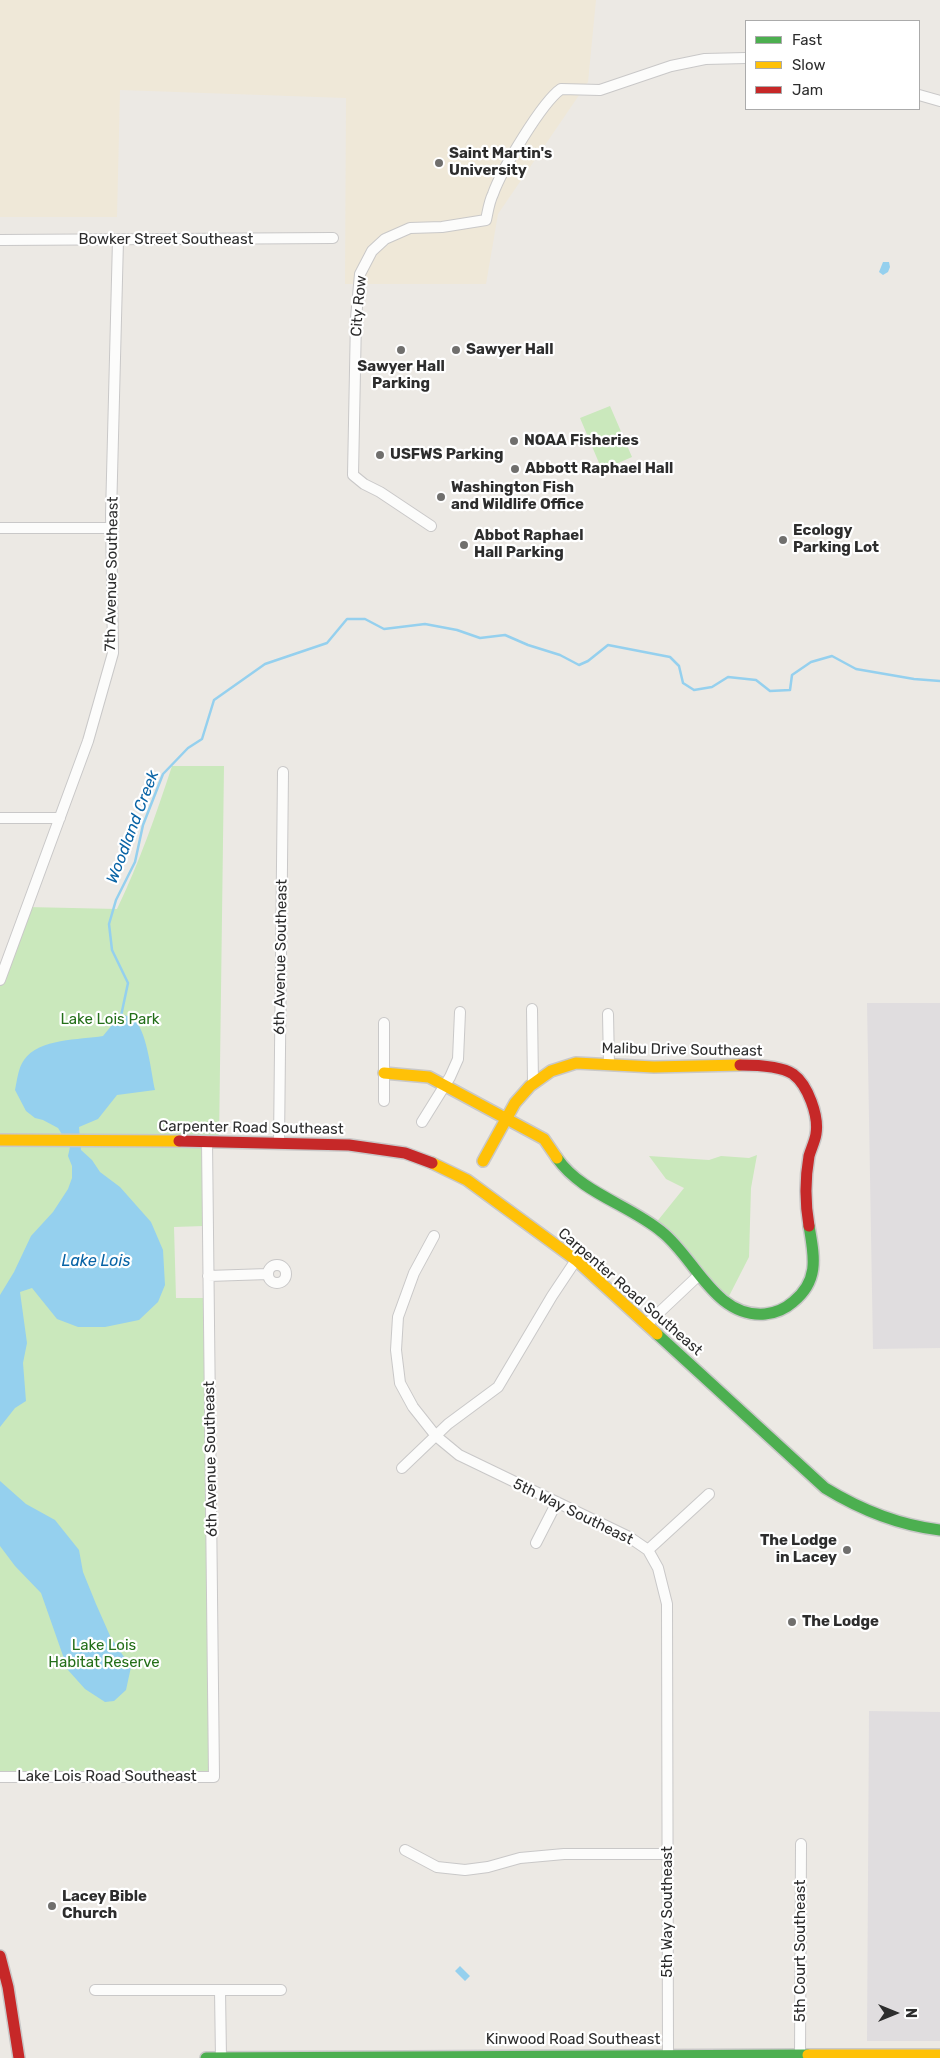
<!DOCTYPE html>
<html>
<head>
<meta charset="utf-8">
<style>
  body { margin:0 }
  #map { position:relative; width:940px; height:2058px; overflow:hidden; background:#ece9e4; font-family:Rubik,sans-serif }
  canvas { display:block }
  .legend { position:absolute; left:745px; top:20px; width:175px; height:90px; box-sizing:border-box; background:#fff; border:1px solid #ababab; margin:0; padding:6px 9px; list-style:none; font-size:15px; color:#2d2d2d }
  .legend li { display:flex; align-items:center; gap:10px; height:25px }
  .legend b { width:25px; border:1px solid #ababab }
  .north { position:absolute; left:870px; top:1988px; width:50px; height:50px; -webkit-text-stroke:4px #fff; paint-order:stroke; rotate:90deg; font-size:14px; font-weight:700; line-height:20px; text-align:center; color:#2d2d2d }
  .north::after { content:''; display:block; margin:auto; width:18px; height:22px; background:#2d2d2d; clip-path:polygon(50% 0,100% 100%,50% 72%,0 100%) }
</style>
</head>
<body>
<div id="map">
<canvas width="940" height="2058"></canvas>
<ul class="legend">
<li><b style="height:6px;background:#4caf50"></b>Fast</li>
<li><b style="height:6px;background:#ffc107"></b>Slow</li>
<li><b style="height:6px;background:#c62828"></b>Jam</li>
</ul>
<div class="north">N</div>
</div>
<script>
const g = document.querySelector('canvas').getContext('2d');
g.lineJoin = 'round';
function fillPath(path, color) { g.fillStyle = color; g.fill(path, 'evenodd'); }
function stroke(path, color, width, dash) { g.strokeStyle = color; g.lineWidth = width; g.lineCap = dash ? 'butt' : 'round'; g.setLineDash(dash || []); g.stroke(path); }
function drawText(font, color, halo, rows, align = 'center') {
  g.font = font + ' Rubik,sans-serif'; g.lineWidth = 4.5; g.setLineDash([]); g.textBaseline = 'middle'; g.strokeStyle = halo; g.fillStyle = color; for (const [text, x, y, turn = 0] of rows) {
    g.save(); g.translate(x, y); g.rotate((+turn || 0) * Math.PI / 180); g.textAlign = isNaN(turn) ? turn : align; if (halo) g.strokeText(text, 0, 0); g.fillText(text, 0, 0); g.restore();
  }
}
fillPath(new Path2D(`
  M867 1003H940V1348L873 1349Z
  M869 1711 940 1712V2041H867Z`), '#e0dddf');
fillPath(new Path2D(`
  M0 0H596L588 82 498 214 486 284H345L346 98 120 90 117 217H0Z`), '#efe8d8');
fillPath(new Path2D(`
  M610 406 632 457 602 470 580 418Z
  M172 766H224L219 1141 204 1145V1226L174 1227 176 1298H205L209 1773 0 1775V980L27 907 117 909C139 863 156 815 172 766Z
  M757 1155 751 1188 749 1257 726 1302 655 1224 684 1188 666 1179 649 1156 709 1160 721 1156 749 1158Z`), '#cae8bc');
fillPath(new Path2D(`
  M883 262H889L890 267 888 272 883 275 879 272Z
  M121 1014C124 1015 129 1016 132 1018 147 1027 151 1073 155 1090L117 1095 98 1119 79 1127 81 1150 92 1160 100 1172 120 1187 151 1222 163 1250 165 1285 158 1302 139 1320 105 1327H78L57 1319 32 1288 20 1292 27 1343 23 1363 26 1401 15 1408 0 1427V1295L14 1272 31 1236 53 1212 68 1189 72 1178V1166L68 1156 70 1147 58 1128 43 1120 35 1118 26 1111 15 1090C17 1081 18 1068 24 1060 39 1038 80 1040 103 1036Z
  M0 1481 26 1504 55 1520 79 1550 83 1572 96 1604 111 1638 131 1667 126 1690 114 1701 105 1702 85 1689 68 1670 41 1593 15 1566 0 1546Z
  M460 1966 470 1976 465 1981 455 1971Z`), '#95d0ee');
stroke(new Path2D(`
  M121 1016 128 983 112 950 109 924 116 900 135 862 143 825 163 774 188 748 202 739 214 700 265 664 327 643 347 619H365L384 629 425 624 457 630 480 638 505 635 528 645 560 655 579 665 588 661 608 645 670 657 679 666 683 683 694 690 712 687 728 677 756 680 770 691 790 690 792 675 811 662 832 656 856 669 914 679 940 681`), '#95d0ee', 2.5);
const street = new Path2D(`
  M919 95 940 101
  M0 240 333 238
  M431 526 380 492 364 484 353 475 356 318 360 274 372 251 385 239 410 228 442 227 486 220C488 211 489 202 493 194 501 171 542 102 561 89L600 90 671 66 705 59 746 58
  M0 528H111
  M0 818H60
  M0 980 88 741 113 653 111 515 118 240
  M532 1009 533 1083
  M608 1014 609 1064
  M384 1101V1023
  M422 1122 450 1077 458 1059 460 1012
  M279 1143 283 772
  M434 1236 414 1273 398 1317 396 1350 400 1383 413 1407 436 1436 459 1455 629 1537 648 1550 658 1568 667 1604 668 2058
  M268 1274a9 9 0 1 1 18 0a9 9 0 1 1-18 0Z
  M208 1276 268 1274
  M647 1324 699 1275
  M402 1468 448 1424 498 1387 552 1296 576 1260
  M536 1543 557 1502
  M648 1550 709 1494
  M0 1777H214L207 1141
  M405 1850 437 1867 465 1870 488 1867 520 1858 564 1854H668
  M95 1990H281
  M220 1990 221 2058
  M800 2058 801 1844`);
const fast = new Path2D(`
  M557 1158C581 1193 630 1205 662 1232 695 1258 715 1318 765 1314 775 1313 785 1309 793 1302 820 1280 814 1256 809 1226
  M657 1334 825 1488C861 1510 897 1525 940 1530
  M206 2058 808 2055`);
const slow = new Path2D(`
  M384 1073 429 1077 544 1139 557 1158
  M0 1140 179 1141
  M483 1161 515 1103 530 1086 551 1071 576 1063 654 1067 740 1065
  M432 1163 467 1180 576 1260 657 1334
  M808 2055H940`);
const jam = new Path2D(`
  M740 1065C755 1065 781 1066 793 1074 808 1085 819 1116 816 1134 815 1141 811 1149 809 1156 805 1179 805 1203 809 1226
  M179 1141 349 1145 405 1153 432 1163
  M0 1956 8 1987 19 2058`);
stroke(street, '#c9c8c8', 12);
stroke(fast, '#c9c8c8', 14);
stroke(slow, '#c9c8c8', 14);
stroke(jam, '#c9c8c8', 14);
stroke(street, '#fcfcfb', 10);
stroke(fast, '#4caf50', 11);
stroke(slow, '#ffc107', 11);
stroke(jam, '#c62828', 11);
for (const [x, y, r, color] of [
  [439,163,5,"#706f6d"],
  [401,350,5,"#706f6d"],
  [456,350,5,"#706f6d"],
  [514,441,5,"#706f6d"],
  [380,455,5,"#706f6d"],
  [515,469,5,"#706f6d"],
  [441,497,5,"#706f6d"],
  [783,540,5,"#706f6d"],
  [464,545,5,"#706f6d"],
  [847,1550,5,"#706f6d"],
  [792,1622,5,"#706f6d"],
  [52,1906,5,"#706f6d"]
]) { const dot = new Path2D(); dot.arc(x, y, r, 0, 2 * Math.PI); g.fillStyle = color; g.fill(dot); stroke(dot, '#fff', 2); }
drawText('bold 15px', '#2d2d2d', '#fff', [
  ["Saint Martin's",449,154],
  ["University",449,171],
  ["Sawyer Hall",466,350],
  ["Sawyer Hall",401,367,"center"],
  ["Parking",401,384,"center"],
  ["NOAA Fisheries",524,441],
  ["USFWS Parking",390,455],
  ["Abbott Raphael Hall",525,469],
  ["Washington Fish",451,488],
  ["and Wildlife Office",451,505],
  ["Ecology",793,531],
  ["Parking Lot",793,548],
  ["Abbot Raphael",474,536],
  ["Hall Parking",474,553],
  ["The Lodge",837,1541,"right"],
  ["in Lacey",837,1558,"right"],
  ["The Lodge",802,1622],
  ["Lacey Bible",62,1897],
  ["Church",62,1914]
], 'left');
drawText('15px', '#2d2d2d', '#fff', [
  ["Bowker Street Southeast",166,240],
  ["City Row",359,306,-85],
  ["7th Avenue Southeast",112,574,-89],
  ["6th Avenue Southeast",281,957,-89],
  ["Malibu Drive Southeast",682,1050,1],
  ["Carpenter Road Southeast",251,1128,1],
  ["Carpenter Road Southeast",630,1292,41],
  ["6th Avenue Southeast",211,1459,-91],
  ["5th Way Southeast",573,1512,26],
  ["Lake Lois Road Southeast",107,1777],
  ["5th Way Southeast",668,1912,-90],
  ["5th Court Southeast",801,1951,-90],
  ["Kinwood Road Southeast",573,2040]
]);
drawText('15px', '#246f19', '#fff', [
  ["Lake Lois Park",110,1020],
  ["Lake Lois",104,1646],
  ["Habitat Reserve",104,1663]
]);
drawText('italic 16px', '#0964a6', '#fff', [
  ["Woodland Creek",133,827,-69],
  ["Lake Lois",96,1261]
]);
</script>
</body>
</html>
